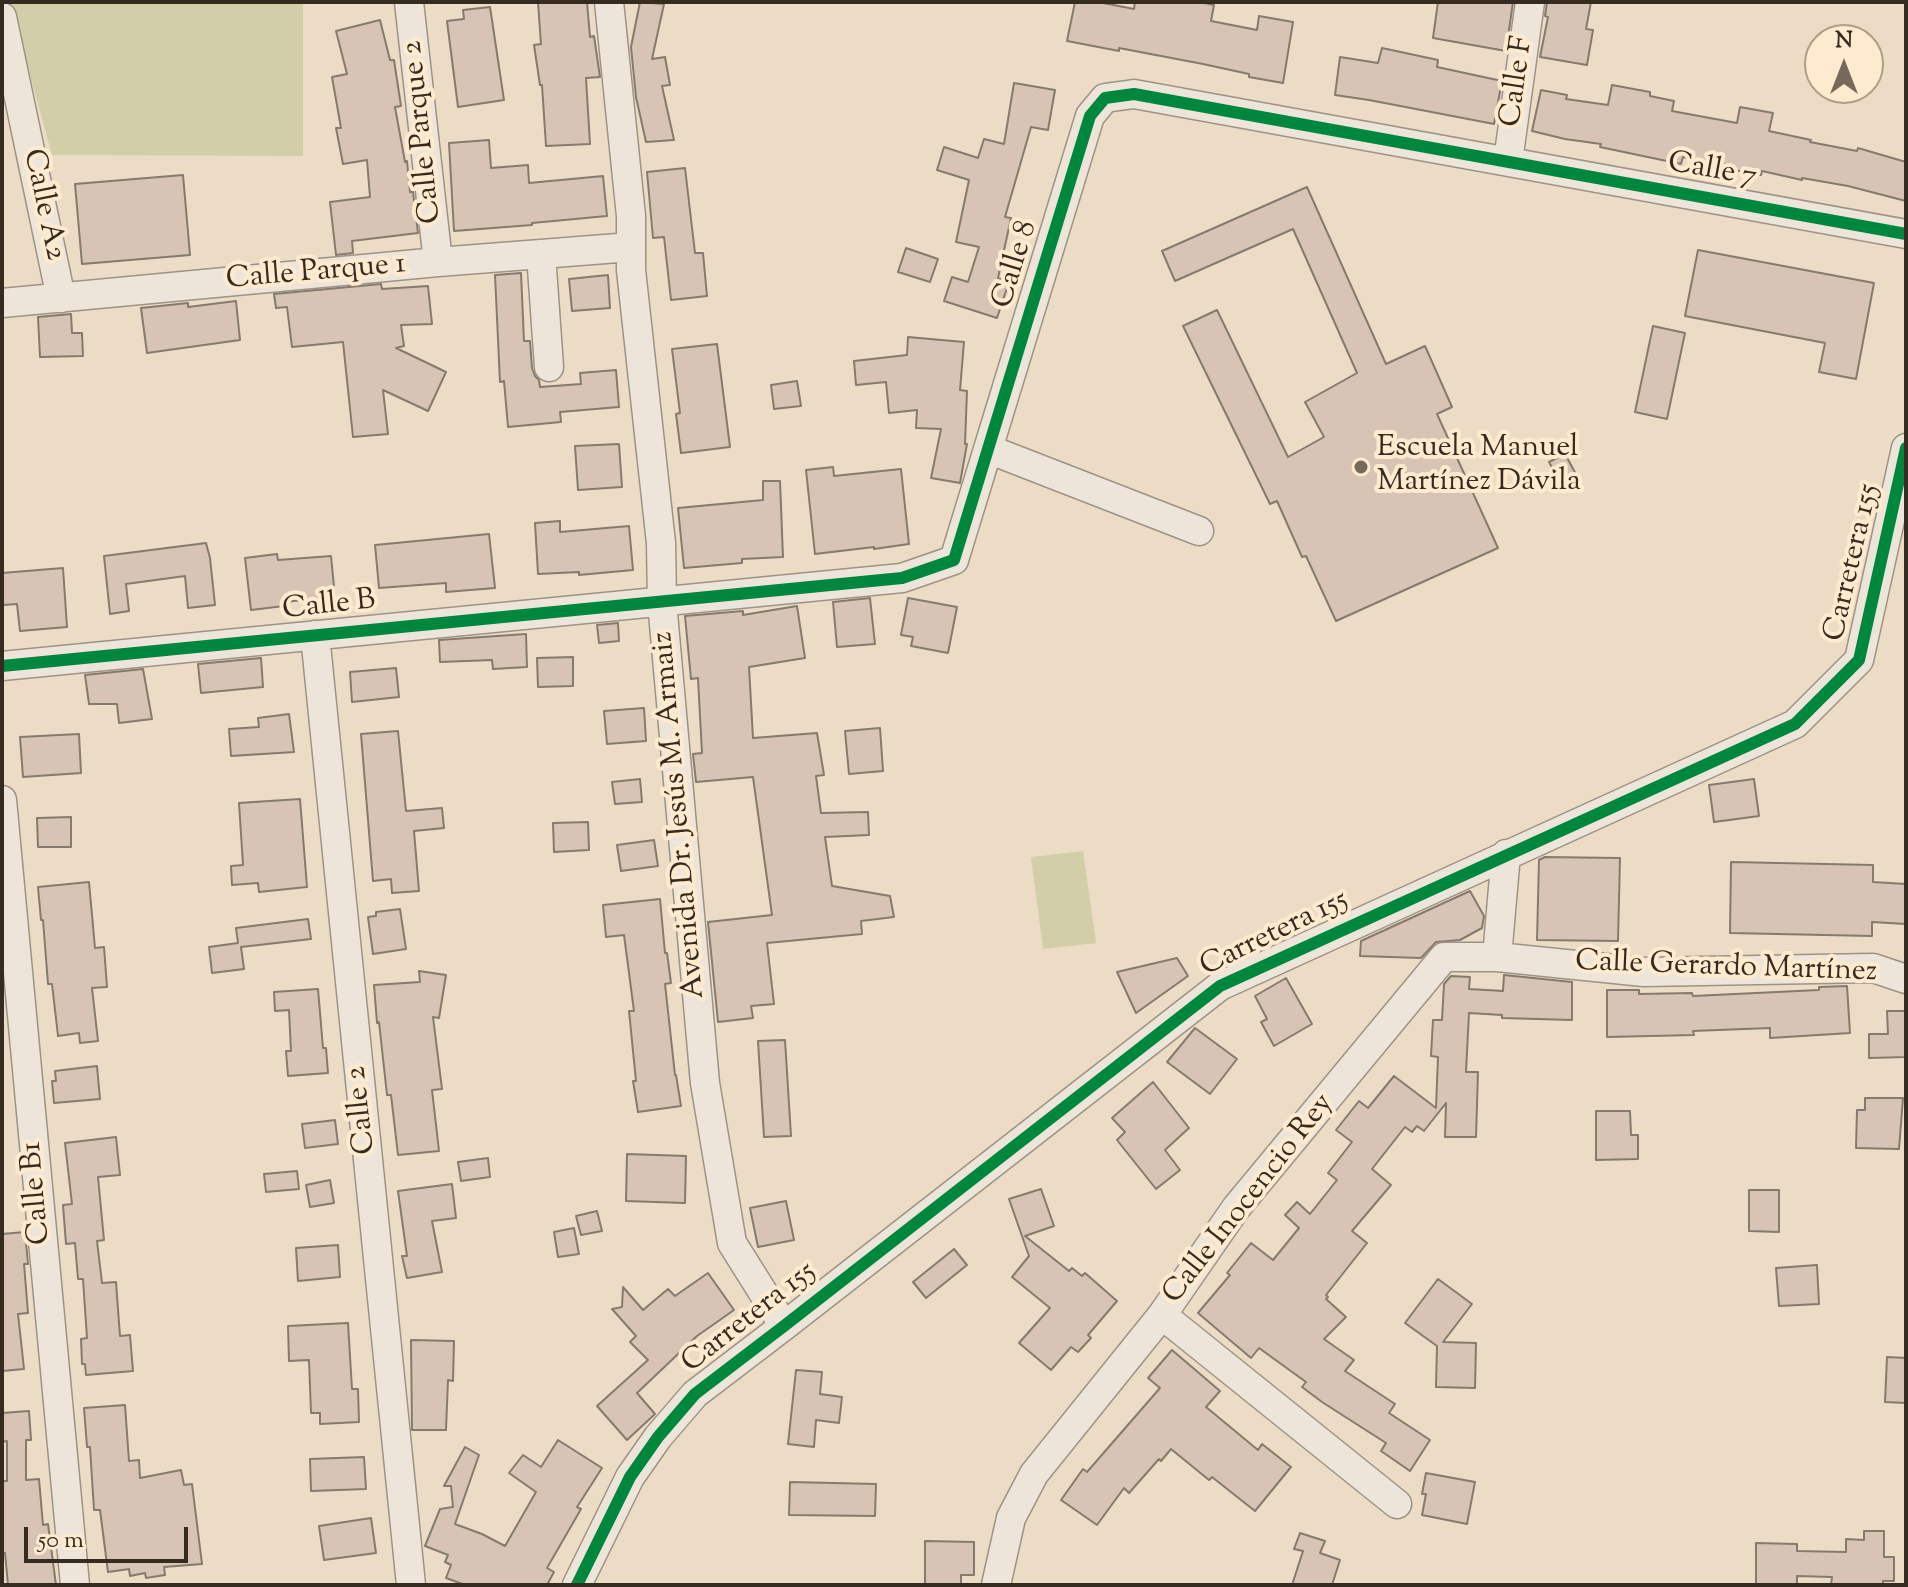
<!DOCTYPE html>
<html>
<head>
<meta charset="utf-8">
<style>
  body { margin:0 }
  #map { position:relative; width:1908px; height:1587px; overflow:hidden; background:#ecdcc5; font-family:"Sorts Mill Goudy",serif }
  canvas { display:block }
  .frame { position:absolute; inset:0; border:4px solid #352b20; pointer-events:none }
  .north { position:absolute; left:1804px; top:24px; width:80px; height:80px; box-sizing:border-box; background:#feeace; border:2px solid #ae9e88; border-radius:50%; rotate:0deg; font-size:22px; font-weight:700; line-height:32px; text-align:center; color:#352b20 }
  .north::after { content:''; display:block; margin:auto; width:28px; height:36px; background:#75695a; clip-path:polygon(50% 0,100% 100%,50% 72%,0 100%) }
  .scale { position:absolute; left:24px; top:1527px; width:164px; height:36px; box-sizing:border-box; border:4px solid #352b20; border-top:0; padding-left:10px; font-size:24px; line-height:28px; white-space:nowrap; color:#352b20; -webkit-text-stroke:6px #feeace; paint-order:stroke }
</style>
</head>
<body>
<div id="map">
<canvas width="1908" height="1587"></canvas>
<div class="frame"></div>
<div class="north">N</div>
<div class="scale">50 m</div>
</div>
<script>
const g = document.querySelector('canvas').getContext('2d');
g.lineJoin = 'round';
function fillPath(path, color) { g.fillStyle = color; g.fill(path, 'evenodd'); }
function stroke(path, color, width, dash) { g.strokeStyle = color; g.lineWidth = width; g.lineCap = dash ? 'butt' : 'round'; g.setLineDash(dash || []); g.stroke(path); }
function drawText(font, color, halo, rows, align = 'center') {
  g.font = font + ' "Sorts Mill Goudy",serif'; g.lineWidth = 8; g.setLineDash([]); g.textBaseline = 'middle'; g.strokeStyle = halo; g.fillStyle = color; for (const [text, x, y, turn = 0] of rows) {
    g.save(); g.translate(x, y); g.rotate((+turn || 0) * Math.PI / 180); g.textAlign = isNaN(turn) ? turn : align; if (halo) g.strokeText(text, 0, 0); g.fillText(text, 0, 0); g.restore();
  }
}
fillPath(new Path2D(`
  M10 2H303V156L52 155Z
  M1083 851 1096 943 1043 949 1031 857Z`), '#d2cea8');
const building = new Path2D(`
  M538 2H587L590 37 594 36 600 77 586 78 590 144 546 146 542 85H540L534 45 541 44Z
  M640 2 664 4 652 59 665 57 670 85 662 86 674 140 646 142 636 97 631 47Z
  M1075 2H1098L1134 9 1135 2H1199L1214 5 1211 21 1257 30 1259 16 1293 22 1283 83 1249 77V74L1203 64 1119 48V51L1067 41Z
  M1438 2H1513L1506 51 1433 38Z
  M1547 2H1591L1586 29 1593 30 1587 65 1540 57 1548 17 1545 16Z
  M490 7 504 100 458 107 447 21 464 19 463 10Z
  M380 20 390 60H394L401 106 395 107 405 162 407 161 410 192H413L418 233 352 241 353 253 336 255 330 202 370 197 367 160 343 164 336 128H341L332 77 347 74 336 31Z
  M1382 48 1438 60 1437 67 1502 81 1494 124 1369 100 1335 95 1340 57 1378 63Z
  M1014 83 1055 90 1048 130 1031 127 1005 217 1011 218 998 278 1009 282 997 318 944 301 952 277 968 282 979 247 956 242 969 180 937 170 944 147 978 158 984 139 1004 144Z
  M1612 85 1650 92V96L1674 101 1672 111 1737 123 1740 107 1773 113 1769 131 1811 140 1810 142 1857 151 1858 148 1906 162V201L1848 186 1802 178V180L1762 171 1761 175 1728 169 1729 165 1683 157 1681 164 1600 147 1601 144 1565 139 1532 131 1541 90 1567 95 1566 99 1608 105Z
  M489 140 491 168 528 165 529 183 603 176 607 216 532 223V225L454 231 449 143Z
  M685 168 695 253H703L707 296 671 300 664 237 653 238 647 172Z
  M183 175 190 255 82 264 75 184Z
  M1307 187 1386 364 1425 346 1452 407 1437 414 1498 548 1336 621 1306 556 1302 557 1277 501 1270 504 1183 326 1217 310 1288 457 1324 437 1305 402 1357 373 1293 229 1175 281 1162 251Z
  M906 248 938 259 930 282 898 272Z
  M1698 250 1874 283 1856 379 1819 372 1825 343 1685 316Z
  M521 273 524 341H530L532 368 535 376 539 380 540 387 581 384 580 373 616 370 619 407 560 412 561 422 508 427 504 381 500 382 495 275Z
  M608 275 610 308 572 311 569 279Z
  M381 284 382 289 428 286 432 324 401 325 404 346 396 348 446 372 428 411 383 390 388 434 353 437 343 342 292 347 287 307 276 308 274 294Z
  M236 301 240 340 147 353 141 308 188 303V307Z
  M71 314 72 333H82L83 356 40 357 38 317Z
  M1653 326 1685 333 1667 419 1635 412Z
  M908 337 964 342 960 390 967 391 965 444H967L960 483 931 478 941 429 916 428 917 410 889 413 886 382 856 385 854 361 907 355Z
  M717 344 730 447 681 453 676 414 680 413 672 349Z
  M797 381 801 406 774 409 771 385Z
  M619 444 622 487 578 490 575 446Z
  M1565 454 1578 478 1562 486 1549 462Z
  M833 467 834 476 901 469 909 544 874 549V547L815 554 806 470Z
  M763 481H780L783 557 742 559V563L684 568 678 508 763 500Z
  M560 521V532L629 526 633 570 579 575V572L538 574 535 523Z
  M489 534 495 588 446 592V583L379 588 375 545Z
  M206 543 210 558 215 605 188 608 185 576 126 584 129 611 110 614 104 556Z
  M277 554 278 560 331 556 335 597 283 602 284 606 251 610 245 558Z
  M63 568 67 627 20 631 17 604 3 605 2 573Z
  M870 598 875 644 837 647 833 602Z
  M908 598 957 607 948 653 911 646 913 637 901 635Z
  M797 606 805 658 749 667 753 738 817 733 824 775 816 776 821 813 868 812 869 835 825 837 832 886 890 896 894 917 861 921 862 934 767 943 774 1004 751 1006 753 1018 718 1022 708 922 772 915 753 777 696 782 693 754 702 753 698 678 691 679 685 616 743 611V615Z
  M618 623 619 641 599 643 597 625Z
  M526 634 527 667 493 669 492 660 440 662 439 640Z
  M573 657V686L538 687 537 658Z
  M261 658 263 687 201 693 198 664Z
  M396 668 399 697 352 702 350 672Z
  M143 669 152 719 119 723 117 704H89L85 675Z
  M644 708 646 741 607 744 604 711Z
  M289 714 294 752 231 756 229 729 259 727 258 718Z
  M880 728 883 771 849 774 845 731Z
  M398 731 406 811 442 808 444 828 414 831 419 891 392 893 391 879 373 881 361 734Z
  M79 734 81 773 23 777 20 737Z
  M640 779 642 802 615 804 612 782Z
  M1754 779 1759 816 1714 822 1709 785Z
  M300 799 307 887 259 892 258 883 232 885 231 866 243 865 239 803Z
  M71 817V847H38L37 818Z
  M588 822 589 850 554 852 553 823Z
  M654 840 658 866 621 871 617 845Z
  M1545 857 1620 858 1618 941 1537 940 1539 860Z
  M1731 862 1873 865V882L1906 884V924L1872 922V936L1730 933Z
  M89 882 95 948 104 947 107 987 92 988 98 1041 80 1043 79 1033 58 1036 52 984H48L43 920H41L38 887Z
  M1470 891 1484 916 1482 928 1460 940 1436 942 1421 958 1360 956 1361 941Z
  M660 899 665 953H667L671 983 665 984 675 1075H676L681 1106 638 1112 633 1081H636L629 1011H634L624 935 606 937 603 905Z
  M400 909 406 949 373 954 368 917 376 916V912Z
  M308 919 311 939 241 947 244 969 212 973 209 947 238 943 236 928Z
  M1177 958 1188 976 1136 1013 1117 972Z
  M419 971 446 975 439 1018 433 1017 442 1089 432 1090 439 1151 398 1155 391 1095H387L379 1022 377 1023 374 985 420 982Z
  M1504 975 1572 982V1020L1502 1018V1015L1469 1013 1466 1072H1478L1476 1137H1445L1446 1103 1424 1131 1417 1126 1412 1132 1405 1127 1372 1169 1391 1185 1352 1231 1367 1243 1326 1295 1328 1297 1326 1299 1346 1317 1324 1339 1354 1360 1345 1371 1395 1404 1389 1413 1430 1440 1410 1471 1381 1451 1386 1443 1322 1402 1302 1387 1306 1382 1259 1348 1251 1358 1198 1313 1230 1275 1227 1273 1251 1243 1273 1260 1299 1228 1285 1215 1297 1202 1310 1214 1337 1180 1328 1173 1352 1142 1336 1130 1359 1101 1368 1108 1394 1076 1436 1108 1438 1057 1431 1056 1433 1020H1442L1444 984 1451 976 1470 977 1469 989 1503 991Z
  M1286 978 1312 1024 1274 1046 1261 1022 1267 1019 1255 996Z
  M1847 986 1850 1033 1770 1038V1028L1693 1031 1694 1035 1607 1037V990H1639V994L1692 993 1693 996 1819 990V987Z
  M318 989 323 1048H326L328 1073 288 1076 286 1051H291L289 1010 275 1011 274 992Z
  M1887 1011H1906V1057L1869 1058V1034H1888Z
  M1195 1028 1237 1059 1210 1094 1167 1062Z
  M785 1040 791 1136 764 1137 758 1041Z
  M97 1066 100 1099 54 1103 52 1081H56L55 1071Z
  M1153 1082 1189 1128 1165 1150 1180 1170 1156 1189 1117 1140 1125 1132 1112 1118Z
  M1865 1098H1903L1899 1149 1856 1148 1857 1110H1865Z
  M1596 1111H1630L1631 1135H1638V1159L1596 1160Z
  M335 1120 338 1144 305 1148 302 1124Z
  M116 1137 120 1175 98 1177 104 1240 97 1241 102 1283 116 1282 120 1336 130 1335 133 1371 86 1375 85 1364H82L81 1339 87 1338 83 1279H78L75 1243 66 1244 63 1205 72 1204 65 1143Z
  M627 1154 686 1156 685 1203 626 1201Z
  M488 1158 490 1177 461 1181 458 1162Z
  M297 1171 299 1189 266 1192 264 1174Z
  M330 1180 334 1203 310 1207 306 1185Z
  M452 1184 456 1218 432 1221 442 1272 407 1278 402 1256H407L398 1191Z
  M1041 1189 1054 1226 1025 1236 1069 1271 1072 1268 1082 1276 1085 1273 1117 1301 1088 1335 1091 1338 1078 1352 1071 1347 1051 1370 1019 1343 1050 1308 1012 1277 1029 1256 1009 1199Z
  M1749 1190H1779V1232L1749 1231Z
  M786 1201 794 1240 758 1247 750 1208Z
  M597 1211 602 1231 581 1235 576 1216Z
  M574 1228 579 1254 558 1257 554 1232Z
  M25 1232 28 1264H24L28 1313 18 1314 24 1369 2 1371V1234Z
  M338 1245 340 1277 298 1281 296 1248Z
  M954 1249 967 1265 926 1298 913 1282Z
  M1817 1265 1819 1304 1779 1306 1776 1268Z
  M708 1273 734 1310 697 1336 637 1393 655 1414 627 1440 597 1406 648 1360 630 1342 636 1336 612 1309 622 1307 623 1287 643 1310 668 1289 675 1296Z
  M1438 1279 1472 1304 1443 1342 1476 1343 1475 1388 1436 1387 1437 1346 1405 1323Z
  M348 1323 352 1389H358L359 1422 320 1424V1413H311L309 1360 289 1361 288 1326Z
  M411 1340 454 1341 453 1381 448 1380 446 1430H412Z
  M1172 1350 1220 1391 1206 1407 1258 1450 1262 1444 1291 1467 1255 1511 1212 1477 1209 1480 1171 1449 1161 1461 1159 1459 1129 1493 1124 1488 1097 1525 1061 1500 1083 1469 1087 1472 1160 1388 1148 1378Z
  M1887 1357 1906 1358V1403L1885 1402Z
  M796 1370 822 1372 820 1394 842 1397 839 1423 816 1420 814 1447 788 1444Z
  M125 1405 129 1461 139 1460 140 1478 181 1470 184 1485 192 1484 202 1564 164 1567 165 1575 146 1578 145 1573 130 1576 129 1569 108 1572 100 1510H94L90 1447H87L84 1408Z
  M29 1411 31 1440H26V1480L39 1479 43 1525 48 1524 56 1585H8L5 1553 2 1554V1481H7V1441L2 1442V1413Z
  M558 1440 602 1468 577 1507 581 1509 547 1568 554 1572 547 1585H465L446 1578 451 1565 445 1562 448 1555 425 1546 440 1509 453 1507 451 1486H444L465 1447 479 1455 455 1524 482 1534 505 1546 536 1492 509 1473 523 1455 541 1467Z
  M364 1457 366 1489 311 1491 310 1459Z
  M1426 1473 1475 1482 1467 1524 1422 1515 1426 1494H1422Z
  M790 1482 876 1484 875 1516 789 1515Z
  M371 1518 376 1553 324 1560 319 1526Z
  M1864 1531H1884V1557H1894V1581H1883V1585H1831L1832 1577 1797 1576V1585H1756V1543L1797 1544V1551L1846 1552V1539L1864 1540Z
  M1300 1533 1325 1541 1320 1553 1340 1560 1332 1585H1292L1303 1551 1294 1549Z
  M925 1541 974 1542V1575H961V1585H925Z`);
fillPath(building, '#d8c4b4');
stroke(building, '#847b6e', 2);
const minor = new Path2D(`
  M409 2 438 262
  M609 2 631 216V270L661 543 662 602 705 1083 732 1243 784 1326
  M2 17 61 298
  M1508 161 1530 2
  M541 254 549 367
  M2 303 438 262 631 247
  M988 449 1199 531
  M315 635 411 1585
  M2 666 902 578 954 560 1090 116 1105 98 1134 94 1906 234
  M2 800 75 1585
  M1497 957 1506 854
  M1162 1315 1397 1504
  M577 1585 630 1477 658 1437 695 1394 784 1326 1220 986 1795 724 1859 660 1906 448
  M996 1585 1011 1518 1034 1474 1162 1315 1236 1208 1444 957H1497L1644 972 1873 968 1906 979`);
stroke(minor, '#9d9385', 31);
stroke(minor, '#eee5da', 28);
stroke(new Path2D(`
  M2 666 902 578 954 560 1090 116 1105 98 1134 94 1906 234
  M577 1585 630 1477 658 1437 695 1394 784 1326 1220 986 1795 724 1859 660 1906 448`), '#00873e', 12);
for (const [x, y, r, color] of [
  [1361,467,8,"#75695a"]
]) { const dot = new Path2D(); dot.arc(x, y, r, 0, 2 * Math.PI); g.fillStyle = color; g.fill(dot); stroke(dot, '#feeace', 3); }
drawText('30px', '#352b20', '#feeace', [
  ["Calle F",1519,82,-82],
  ["Calle Parque 2",424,132,-96],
  ["Calle 7",1712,172,10],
  ["Calle A2",42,205,78],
  ["Calle 8",1017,265,-73],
  ["Calle Parque 1",316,274,-5],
  ["Carretera 155",1854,563,-77],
  ["Calle B",329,607,-6],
  ["Avenida Dr. Jesús M. Armaiz",681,815,-95],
  ["Carretera 155",1275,935,-26],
  ["Calle Gerardo Martínez",1726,969,2],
  ["Calle 2",363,1110,-96],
  ["Calle B1",38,1193,-95],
  ["Calle Inocencio Rey",1250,1200,-52],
  ["Carretera 155",750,1319,-38]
]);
drawText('30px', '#352b20', '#feeace', [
  ["Escuela Manuel",1377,450],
  ["Martínez Dávila",1377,484]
], 'left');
</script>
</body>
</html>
